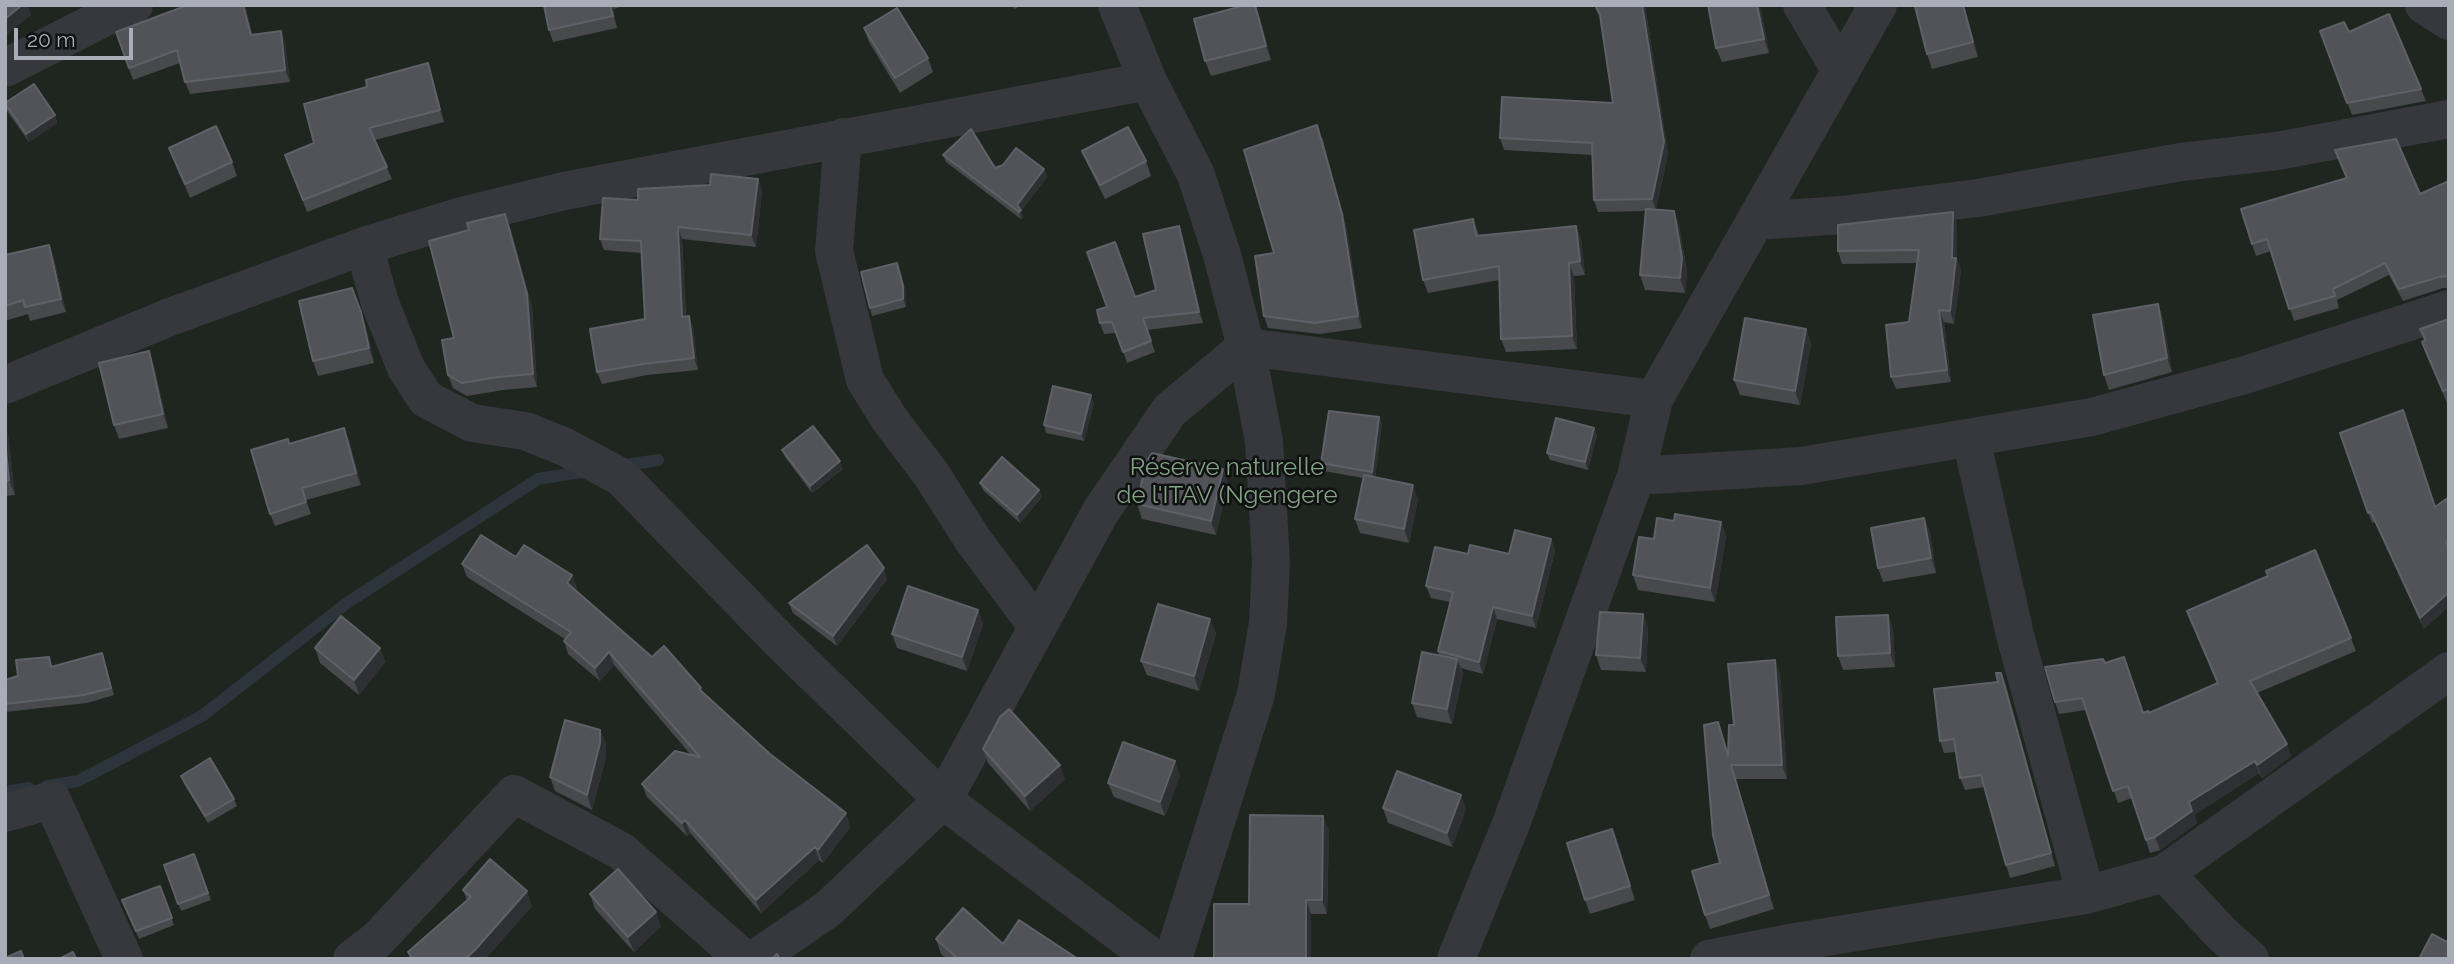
<!DOCTYPE html>
<html>
<head>
<meta charset="utf-8">
<style>
  body { margin:0 }
  #map { position:relative; width:2454px; height:964px; overflow:hidden; background:#161618; font-family:Raleway,sans-serif }
  canvas { display:block }
  .frame { position:absolute; inset:0; border:7px solid #a8adb8; pointer-events:none }
  .scale { position:absolute; left:14px; top:28px; width:119px; height:32px; box-sizing:border-box; border:4px solid #a8adb8; border-top:0; padding-left:9px; font-size:21px; line-height:24px; white-space:nowrap; color:#a8adb8; -webkit-text-stroke:5px #111113; paint-order:stroke }
</style>
</head>
<body>
<div id="map">
<canvas width="2454" height="964"></canvas>
<div class="frame"></div>
<div class="scale">20 m</div>
</div>
<script>
const g = document.querySelector('canvas').getContext('2d');
g.lineJoin = 'round';
function fillPath(path, color) { g.fillStyle = color; g.fill(path, 'evenodd'); }
function stroke(path, color, width, dash) { g.strokeStyle = color; g.lineWidth = width; g.lineCap = dash ? 'butt' : 'round'; g.setLineDash(dash || []); g.stroke(path); }
function drawText(font, color, halo, rows, align = 'center') {
  g.font = font + ' Raleway,sans-serif'; g.lineWidth = 5; g.setLineDash([]); g.textBaseline = 'middle'; g.strokeStyle = halo; g.fillStyle = color; for (const [text, x, y, turn = 0] of rows) {
    g.save(); g.translate(x, y); g.rotate((+turn || 0) * Math.PI / 180); g.textAlign = isNaN(turn) ? turn : align; if (halo) g.strokeText(text, 0, 0); g.fillText(text, 0, 0); g.restore();
  }
}
fillPath(new Path2D(`
  M5 5H2449V959H5Z`), '#1e261f');
stroke(new Path2D(`
  M619 466 658 460
  M47 786 78 781 202 716 347 603 538 479 587 471
  M5 792 29 788`), '#2c353c', 12);
stroke(new Path2D(`
  M1117 5 1148 81 1196 175 1222 255 1246 347 1264 441 1271 562 1268 623 1256 694 1173 959
  M1802 5 1841 71
  M2424 5 2449 21
  M5 68 115 12 134 5
  M843 137 834 251 865 380 890 420 931 474 973 540 1037 626
  M1756 221 1842 215 1978 198 2181 162 2277 151 2449 119
  M364 246 380 303 406 368 426 399 472 423 525 431 565 447 621 477 782 643 943 800 1154 959
  M5 385 170 317 364 246 462 216 564 191 1148 81
  M1971 438 2015 635 2086 895
  M1636 476 1801 466 2092 417 2245 375 2449 309
  M5 813 52 800 124 959
  M2165 873 2222 934 2250 959
  M352 959 377 940 514 794 621 851 744 959
  M755 959 828 909 943 800 1101 511 1170 410 1246 347 1654 399
  M1456 959 1511 824 1636 476 1654 399 1878 5
  M1709 959 1795 942 2086 895 2165 873 2449 671`), '#37383d', 38);
fillPath(new Path2D(`
  M188 5H245L252 34 281 31 285 43 290 82 190 94 185 82 180 63 133 80 116 32Z
  M544 5H628L613 9 617 28 553 42 549 30Z
  M1012 5H1023L1014 9Z
  M1255 5 1260 18 1271 60 1211 76 1205 61Z
  M1595 5H1645L1668 154 1656 209 1674 211 1679 225 1687 272 1685 293 1645 290 1640 275 1646 211 1598 212 1594 200 1593 155 1504 150 1500 138 1613 103 1601 19Z
  M1964 5 1978 57 1932 69 1927 54Z
  M1761 10 1769 53 1722 62 1716 48Z
  M864 28 928 58 933 72 900 93 869 42Z
  M2320 31 2349 32 2421 89 2426 101 2352 115Z
  M428 63 432 76 444 122 375 140 392 179 307 212 285 155 314 143 367 87Z
  M5 103 55 115 57 123 29 142 7 111Z
  M1322 137 1346 225 1362 328 1320 334 1268 328 1264 316 1274 253Z
  M169 148 232 162 237 176 190 198Z
  M2335 150 2420 194 2449 181V288H2443L2403 301 2389 275 2337 300 2339 308 2294 321 2271 251 2256 256 2252 244 2347 178Z
  M1082 151 1146 161 1151 176 1105 199 1088 165Z
  M943 155 995 168 1044 169 1047 177 1021 211 1023 217 1021 219 946 162Z
  M758 179 762 191 756 247 682 239 686 317 689 316 693 328 698 370 647 375 602 384 597 372 645 319 641 253 604 250 600 239 638 200 710 185Z
  M1953 212 1957 224V259L1961 271 1954 324 1944 322 1951 382 1896 389 1891 377 1909 322 1917 263 1842 264 1838 251Z
  M1473 219 1479 235 1576 226 1581 239 1585 275 1574 276 1577 349 1506 352 1501 339 1499 280 1428 293 1423 280Z
  M510 227 532 307 537 387 503 390 467 396 453 388 448 375 454 338Z
  M1183 238 1203 323 1147 330 1155 352 1127 363 1117 333 1104 334 1100 323 1135 297 1156 290Z
  M49 245 54 259 66 312 30 321 28 314 5 321V255Z
  M900 270 906 293V307L872 316 870 308Z
  M352 288 366 327 374 363 318 376 313 361Z
  M2158 304 2163 319 2172 372 2109 390 2104 375Z
  M2449 319V402L2447 403 2426 354 2422 342 2424 341 2420 329Z
  M1806 329 1811 343 1800 405 1740 395 1734 380Z
  M149 351 154 366 168 428 119 439 114 425Z
  M1094 403 1084 441 1046 433 1044 425Z
  M1379 417 1382 424 1375 477 1418 499 1409 543 1360 533 1355 519 1363 478 1324 471 1321 463Z
  M5 426 8 435 15 495 5 496Z
  M1594 428 1597 435 1588 470 1550 460 1547 453Z
  M2340 433 2435 507 2449 497V606L2424 629 2375 522 2372 523Z
  M349 440 361 485 306 500 311 514 275 526 270 514 289 444Z
  M782 450 843 469 812 493 785 457Z
  M1223 469 1228 483 1216 535 1142 519 1137 504Z
  M980 483 1042 497 1020 523 983 490Z
  M1674 521 1721 522 1726 536 1715 602 1638 590 1633 575 1654 539Z
  M1930 532 1936 573 1883 582 1878 568Z
  M1551 539 1555 551 1536 628 1497 619 1483 674 1461 668 1463 674 1452 724 1417 717 1412 703 1439 656 1438 651 1450 602 1431 598 1426 586 1468 554H1509Z
  M516 557 572 575 577 588 576 590 652 657 703 693 770 754 846 813 850 827 823 863 819 860 761 913 690 833 687 836 647 797 642 784 691 755 614 665 600 681 568 654 564 641 565 639 467 577 462 564Z
  M887 579 837 646 793 613 789 603Z
  M978 610 983 624 967 671 897 648 892 634Z
  M2187 611 2351 638 2356 651 2257 693 2291 756 2262 778 2259 773 2194 815 2197 823 2160 850 2150 853 2132 798 2118 803 2086 710 2059 714 2055 702 2105 663 2143 713H2149L2217 683Z
  M1643 614 1648 629 1646 672 1601 670 1596 655Z
  M1888 615 1893 629 1895 667 1843 670 1838 656Z
  M1210 619 1216 634 1199 691 1147 675 1141 661Z
  M315 648H380L385 662 359 695 320 663Z
  M102 653 114 695 87 703 5 712V680L52 664V667Z
  M2001 673 2006 685 2055 866 2010 878 2006 865 1985 787 1965 790 1960 778 1956 752 1944 753 1940 741 1998 682Z
  M1780 674 1787 779H1736L1774 909 1710 929 1705 915 1720 863 1723 736 1728 753 1734 725Z
  M600 730 606 744V757L592 810 555 791 550 777Z
  M983 749 1065 779 1030 811 988 763Z
  M1180 775 1165 816 1114 797 1108 783Z
  M181 776 234 799 237 806 208 823 184 784Z
  M1383 808 1466 809 1452 847 1388 823Z
  M1329 830 1327 914H1311V959H1214L1249 904Z
  M1618 843 1635 900 1590 914 1585 900Z
  M194 854 211 900 181 911 164 865Z
  M160 886 174 925 139 939 122 900Z
  M463 890 532 906 485 959H410L408 952 467 901Z
  M590 894 661 926 634 952 595 909Z
  M936 939 1003 944 1078 959H947L941 954Z`), '#47494d');
fillPath(new Path2D(`
  M22 5H28L31 15 5 36V19Z
  M243 5H245L255 47 251 35Z
  M610 5H612L613 9 617 28Z
  M1255 5 1260 18 1271 60 1266 46Z
  M1642 5H1645L1668 154 1656 211 1652 199Z
  M1757 5H1759L1761 10 1769 53 1764 39Z
  M1963 5H1964L1978 57 1973 42Z
  M281 31 285 43 290 82 285 70Z
  M428 63 432 76 444 122 440 110Z
  M55 115 57 123 29 142 26 134Z
  M1317 125 1346 225 1362 328 1358 316Z
  M1044 169 1047 177 1021 211 1023 217 1021 219 1017 205Z
  M758 179 762 191 756 247 751 235Z
  M1674 211 1679 225 1687 272 1685 293 1680 278Z
  M1953 212 1957 224V259L1961 271 1954 324 1950 311Z
  M505 214 510 227 532 307 537 387 533 374Z
  M1179 226 1183 238 1203 323 1199 312Z
  M1576 226 1581 239 1585 275 1580 261Z
  M678 227 682 239 686 329 682 317Z
  M49 245 54 259 66 312 61 299Z
  M897 263 906 293V307L903 299Z
  M1569 263 1574 276 1577 349 1572 336Z
  M2158 304 2163 319 2172 372 2167 358Z
  M1939 310 1944 322 1951 382 1947 370Z
  M361 312 366 327 374 363 369 348Z
  M689 316 693 328 698 370 694 358Z
  M1806 329 1811 343 1800 405 1795 391Z
  M149 351 154 366 168 428 163 414Z
  M1091 395 1094 403 1084 441 1081 434Z
  M1379 417 1382 424 1375 480 1372 472Z
  M5 426 8 435 15 495 9 480 5 441Z
  M344 428 349 440 361 485 356 473Z
  M1594 428 1597 435 1588 470 1585 462Z
  M840 461 843 469 812 493 810 486Z
  M1223 469 1228 483 1216 535 1211 521Z
  M1413 485 1418 499 1409 543 1404 529Z
  M1039 490 1042 497 1020 523 1017 515Z
  M1924 518 1930 532 1936 573 1931 558Z
  M1721 522 1726 536 1715 602 1710 588Z
  M1551 539 1555 551 1536 628 1532 616Z
  M884 568 887 579 837 646 833 636Z
  M572 575 577 588 572 596 567 583Z
  M2449 592V606L2424 629 2420 618Z
  M1493 607 1497 619 1483 674 1479 662Z
  M978 610 983 624 967 671 962 657Z
  M1643 614 1648 629 1646 672 1640 658Z
  M1888 615 1893 629 1895 667 1890 653Z
  M1210 619 1216 634 1199 691 1194 676Z
  M380 648 385 662 359 695 354 680Z
  M609 652 614 665 600 681 595 668Z
  M1457 659 1463 674 1452 724 1447 709Z
  M1775 660 1780 674 1787 779 1782 765Z
  M2001 673 2006 685 2055 866 2051 853Z
  M600 730 606 744V757L592 810 587 795Z
  M2287 744 2291 756 2262 778 2257 765Z
  M1175 761 1180 775 1165 816 1160 802Z
  M2255 761 2259 773 2194 815 2197 823 2160 850 2155 837 2189 802Z
  M1060 765 1065 779 1030 811 1025 796Z
  M1731 765 1736 779 1774 909 1769 895Z
  M1461 795 1466 809 1452 847 1447 833Z
  M846 813 850 827 823 863 818 850Z
  M1323 816 1329 830 1327 914 1322 900Z
  M685 820 690 833 687 836 682 823Z
  M1612 829 1618 843 1635 900 1630 886Z
  M815 847 819 860 761 913 756 900Z
  M527 891 532 906 485 959H465Z
  M1306 900 1311 914V959H1306Z
  M656 912 661 926 634 952 628 937Z`), '#2f3033');
const building = new Path2D(`
  M5 5H22L5 19Z
  M188 5H243L251 35 281 31 285 70 185 82 177 50 129 68 116 32Z
  M544 5H610L613 16 549 30Z
  M1246 5H1255L1266 46 1205 61 1194 19Z
  M1595 5H1642L1664 142 1652 199 1594 200 1592 143 1500 138 1502 97 1613 103 1600 15Z
  M1708 5H1757L1764 39 1716 48Z
  M1917 5H1963L1973 42 1927 54 1915 6Z
  M897 8 928 58 895 78 864 28Z
  M2389 14 2421 89 2347 103 2320 31 2344 22 2349 32Z
  M428 63 440 110 369 128 387 167 303 200 285 155 314 143 304 104 367 87 366 80Z
  M34 84 55 115 26 134 5 103Z
  M1317 125 1342 214 1358 316 1315 323 1264 316 1255 256 1274 253 1244 150Z
  M216 126 232 162 185 184 169 148Z
  M1128 127 1146 161 1100 185 1082 151Z
  M971 129 995 168 1003 165 1016 148 1044 169 1017 205 1021 210 1019 212 943 155Z
  M2396 139 2420 194 2449 181V276L2439 277 2399 289 2385 263 2333 289 2335 296 2289 309 2267 239 2252 244 2241 209 2347 178 2335 150Z
  M711 174 758 179 751 235 678 227 682 317 689 316 694 358 643 364 597 372 590 329 645 319 641 241 600 239 603 198 638 200V189L710 185Z
  M1646 209 1674 211 1682 258 1680 278 1640 275Z
  M1953 212 1952 258H1956L1950 311 1939 310 1947 370 1891 377 1886 325 1909 322 1919 250 1838 251V225Z
  M505 214 527 294 533 374 498 377 462 383 448 375 442 340 454 338 429 241 469 230 467 223Z
  M1473 219 1476 236 1576 226 1580 261 1569 263 1572 336 1501 339 1499 266 1423 280 1414 230Z
  M1179 226 1199 312 1143 318 1151 341 1123 352 1112 322 1100 323 1097 310 1107 307 1087 252 1115 242 1135 297 1156 290 1143 234Z
  M49 245 61 299 25 307 23 300 5 306V255Z
  M897 263 903 286V299L870 308 861 272Z
  M352 288 361 312 369 348 313 361 299 301Z
  M2158 304 2167 358 2104 375 2093 315Z
  M1745 318 1806 329 1795 391 1734 380Z
  M2449 319V389L2443 391 2422 342 2426 340 2420 329Z
  M149 351 163 414 114 425 99 363Z
  M1053 386 1091 395 1081 434 1044 425Z
  M2403 410 2435 507 2449 497V540L2446 542 2449 548V592L2420 618 2371 512 2368 513 2340 433Z
  M1329 411 1379 417 1372 472 1321 463Z
  M1556 418 1594 428 1585 462 1547 453Z
  M813 426 840 461 810 486 782 450Z
  M344 428 356 473 302 488 306 502 270 514 251 450 288 439 289 444Z
  M5 441 9 480 5 481Z
  M1152 453 1223 469 1211 521 1137 504 1146 462Z
  M1002 457 1039 490 1017 515 980 483Z
  M1364 475 1413 485 1404 529 1355 519Z
  M1675 514 1721 522 1710 588 1633 575 1639 537 1654 539 1657 518 1674 521Z
  M1924 518 1931 558 1878 568 1871 528Z
  M1515 530 1551 539 1532 616 1493 607 1479 662 1438 651 1453 592 1426 586 1435 547 1468 554 1470 545 1509 554Z
  M481 535 516 557 524 545 572 575 567 583 652 657 664 646 701 688 699 689 770 754 846 813 818 850 815 847 756 900 685 820 682 823 642 784 675 751 700 757 609 652 595 668 564 641 571 632 462 564Z
  M867 545 884 568 833 636 789 603Z
  M2315 550 2351 638 2250 681 2287 744 2257 765 2255 761 2189 802 2192 811 2155 837 2146 840 2128 786 2113 791 2082 698 2055 702 2045 667 2103 659 2105 663 2124 657 2143 713 2148 711 2149 713 2218 683 2187 611 2268 576 2266 571Z
  M908 586 978 610 962 657 892 634Z
  M1158 604 1210 619 1194 676 1141 661Z
  M1600 612 1643 614 1640 658 1596 655Z
  M1888 615 1890 653 1838 656 1836 617Z
  M341 616 380 648 354 680 315 648Z
  M1422 652 1457 659 1447 709 1412 703Z
  M102 653 111 688 84 695 5 704V680L18 676 16 660 49 657 51 667Z
  M1775 660 1782 765H1731L1769 895 1705 915 1692 871 1720 863 1713 835 1704 725 1718 722 1728 756 1729 725H1734L1728 664Z
  M1996 673H2001L2051 853 2006 865 1981 775 1960 778 1954 739 1940 741 1934 689 1998 682Z
  M1009 709 1060 765 1025 796 983 749 1000 717Z
  M565 720 600 730V743L587 795 550 777Z
  M1123 742 1175 761 1160 802 1108 783Z
  M210 758 234 799 205 816 181 776Z
  M1397 771 1461 795 1447 833 1383 808Z
  M1250 815 1323 816 1322 900H1306V959H1214V904H1249Z
  M1612 829 1630 886 1585 900 1567 843Z
  M194 854 208 893 178 904 164 865Z
  M490 859 527 891 475 950 465 959H413L408 952 471 897 463 890Z
  M618 869 656 912 628 937 590 894Z
  M160 886 172 918 136 931 122 900Z
  M963 908 1003 944 1019 920 1078 959H953L955 956 936 939Z
  M2432 934 2449 943V959H2419Z
  M21 951 24 959H5V958Z
  M73 952 76 959H59Z
  M777 954 780 959H772Z`);
fillPath(building, '#525359');
stroke(building, '#5f6168', 2);
drawText('24px', '#7fa381', '#111113', [
  ["Réserve naturelle",1227,468],
  ["de l'ITAV (Ngengere",1227,496]
]);
</script>
</body>
</html>
